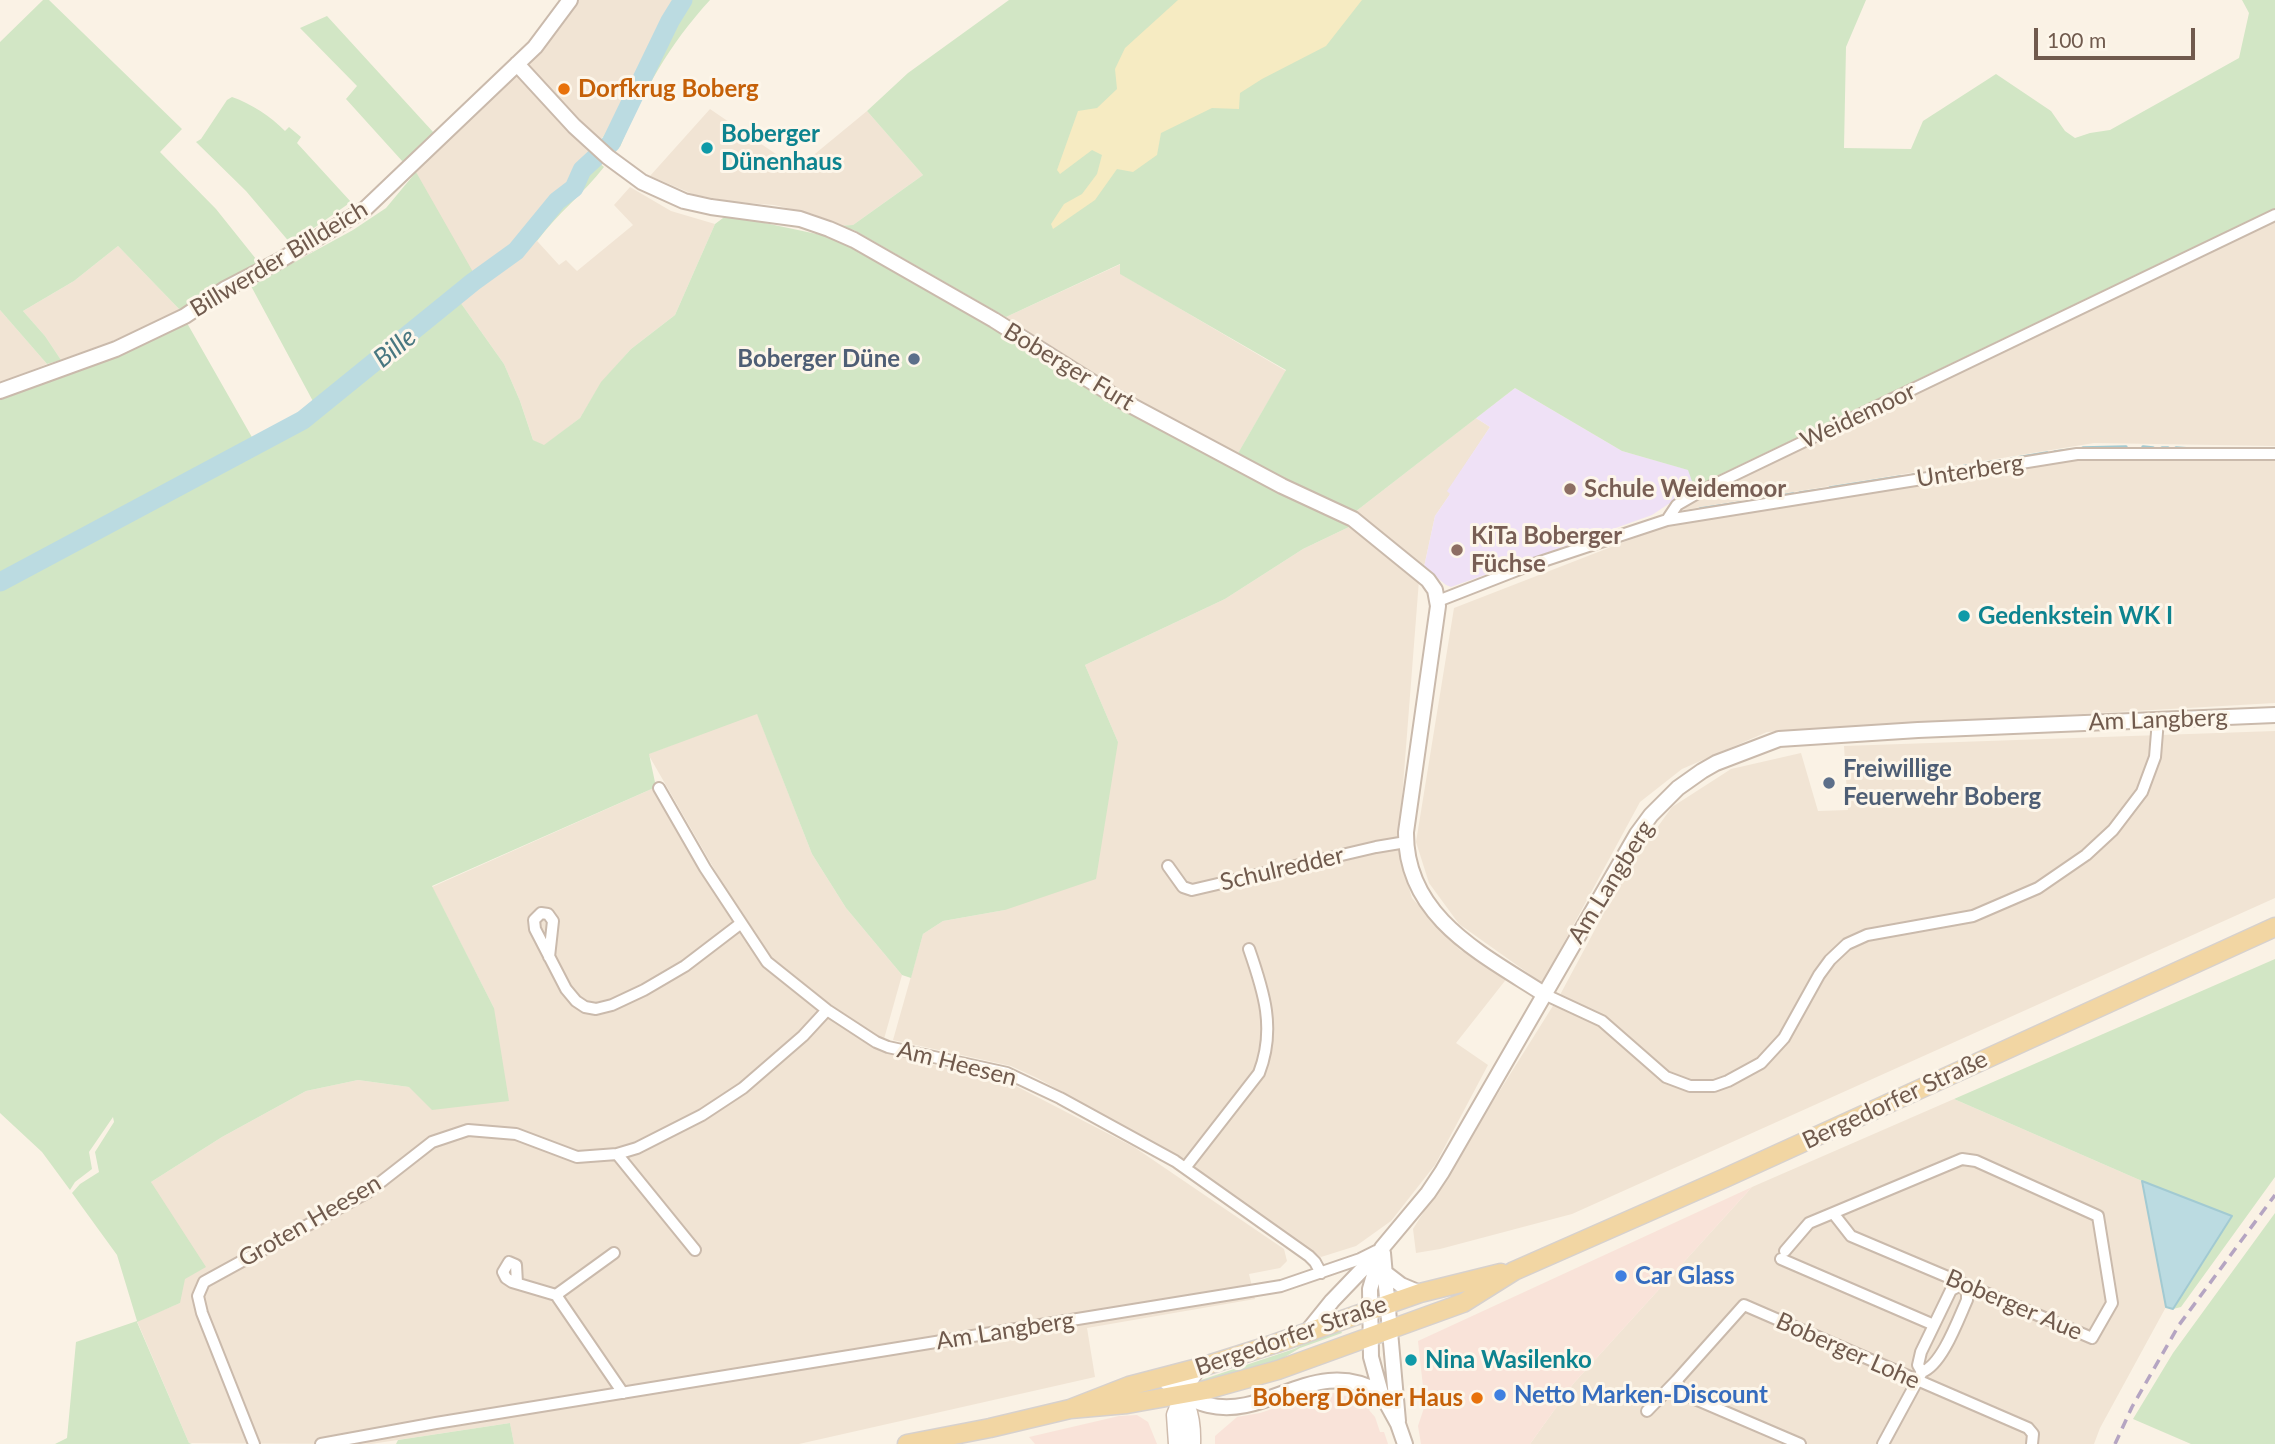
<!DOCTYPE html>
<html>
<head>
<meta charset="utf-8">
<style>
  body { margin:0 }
  #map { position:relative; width:2275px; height:1444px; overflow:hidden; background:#faf2e5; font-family:Lato,sans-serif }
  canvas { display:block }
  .scale { position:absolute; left:2034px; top:28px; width:161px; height:32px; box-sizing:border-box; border:4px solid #705a4d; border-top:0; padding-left:9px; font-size:21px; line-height:24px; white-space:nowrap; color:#705a4d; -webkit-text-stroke:5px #fdf6ea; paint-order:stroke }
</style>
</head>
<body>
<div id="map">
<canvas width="2275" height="1444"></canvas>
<div class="scale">100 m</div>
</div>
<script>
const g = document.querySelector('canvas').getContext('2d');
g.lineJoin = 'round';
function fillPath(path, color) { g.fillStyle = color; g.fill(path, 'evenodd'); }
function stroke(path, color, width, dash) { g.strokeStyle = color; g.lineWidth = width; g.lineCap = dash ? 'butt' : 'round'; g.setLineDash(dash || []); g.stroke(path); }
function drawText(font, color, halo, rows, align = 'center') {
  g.font = font + ' Lato,sans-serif'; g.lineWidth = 6; g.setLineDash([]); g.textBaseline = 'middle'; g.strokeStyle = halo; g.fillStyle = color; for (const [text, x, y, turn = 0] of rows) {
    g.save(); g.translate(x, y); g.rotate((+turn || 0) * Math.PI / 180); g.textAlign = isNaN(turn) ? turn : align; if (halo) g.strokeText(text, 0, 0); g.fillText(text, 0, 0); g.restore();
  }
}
fillPath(new Path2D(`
  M577 0H677L665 20 636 82 611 127 588 155 569 185 554 198 528 231 559 265 566 260 577 271 633 225 614 205 630 187 671 211 715 224 675 315 631 349 602 382 580 418 544 446 533 440 520 401 504 364 453 292 416 172 445 139Z
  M710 109 792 165 799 167 867 111 923 175 853 225 836 226 813 214 774 205 735 202 695 195 650 176Z
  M2275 208V446L2094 443 1683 510 1689 503 2177 254Z
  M118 246 181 311 144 329 61 360 45 336 23 311 74 281Z
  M1121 264V274L1286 371 1237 455 1119 389 1006 317Z
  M0 310 47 364 0 383Z
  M1476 418 1490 427 1448 491 1451 493 1435 516 1424 567 1355 512Z
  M2093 457 2275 460V703L1767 732 1682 769 1640 802 1542 983 1459 924 1429 883 1416 842 1454 608 1678 521Z
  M1351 526 1419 580 1398 850 1412 898 1460 950 1508 977 1456 1043 1488 1065 1435 1165 1391 1221 1356 1246 1321 1257 1180 1157 1037 1078 1011 1066 893 1040 923 934 943 921 1005 910 1118 742 1085 665 1225 599 1303 549Z
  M757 713 812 854 846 908 902 975 884 1039 853 1024 799 983 769 957 720 879 648 754Z
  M2275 731V898L1572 1214 1440 1249 1416 1253 1413 1229 1561 993 1628 868 1672 807 1731 769 1801 753 1818 811 1848 810 1844 746Z
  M656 787 709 881 762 964 828 1017 865 1042 901 1057 1012 1084 1134 1147 1284 1249 1287 1261 1280 1268 1249 1274 1255 1299 1087 1328 1095 1377 799 1444H514L510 1423 371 1444 189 1443 137 1321 180 1303 151 1182 222 1137 306 1091 358 1080 409 1087 494 1008 432 887Z
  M1954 1099 2142 1181 2166 1307 2100 1428 2094 1444H1530L1573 1384 1752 1187Z`), '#f1e4d4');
fillPath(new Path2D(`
  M1752 1187 1573 1384 1530 1444H1421L1418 1426 1425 1405 1418 1341Z
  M1326 1391 1354 1398 1371 1407 1369 1410 1375 1417 1380 1432H1384L1388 1444H1215V1436L1237 1417 1260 1413Z
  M1137 1415 1148 1422 1157 1444H1035L1029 1437 1119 1416Z`), '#f9e3d9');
fillPath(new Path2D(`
  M1515 388 1622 451 1689 470 1694 487 1652 515 1451 587 1446 585 1424 567 1435 516 1450 494 1447 491 1490 427 1476 418Z`), '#efe1f6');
fillPath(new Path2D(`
  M43 0H49L182 129 160 152 216 209 260 264 181 311 118 246 74 281 23 311 45 336 61 360 47 364 0 310V42Z
  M677 0H710C668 46 644 90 620 147L603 137C635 95 649 44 677 0Z
  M1009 0H1866L1846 47 1844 148 1911 149 1923 121 1996 74 2051 111 2065 131 2075 138 2090 133 2110 130 2239 58 2249 13 2242 0H2275V208L1694 487 1688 470 1622 451 1515 388 1355 512 1287 482 1237 455 1286 370 1120 274V264L1006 317 854 230 836 226 853 225 923 175 867 111 908 73Z
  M327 16 434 133 403 162 346 99 357 86 300 28Z
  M232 97C252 104 270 116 285 131L289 127 301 137 297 143 351 202 291 244 246 191 196 142 201 139 227 100Z
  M597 161 604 167C584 193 557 214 537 241L534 238 579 189Z
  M416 172 473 272 453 292 504 364 520 401 533 440 544 445 580 418 601 382 631 349 675 315 715 224 727 215 831 237 971 314 1116 403 1343 520 1351 526 1303 549 1225 599 1085 665 1118 742 1096 879 1005 910 943 921 923 934 911 978 902 975 846 908 812 854 757 714 649 754 656 787 432 886 494 1008 509 1101 432 1110 409 1087 358 1080 306 1091 222 1137 151 1182 206 1267 185 1279 180 1303 137 1322 189 1443 192 1444H55L67 1438 76 1342 137 1321 117 1255 72 1193 80 1184 99 1172 95 1152 114 1122 113 1117 89 1152 92 1169 75 1182 70 1190 42 1152 0 1113V588L305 424 368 371 423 319 367 368 315 405 251 286 353 230 386 208Z
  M187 323 253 439 104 518 0 578V400L119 356Z
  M2275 959V1177L2181 1307 2173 1309 2232 1216 2142 1181 1954 1099Z
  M2275 1213V1444H2191L2133 1419 2173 1353Z
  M1339 1327 1342 1333 1300 1348 1278 1361 1199 1384 1198 1381 1294 1349Z
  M510 1423 514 1444H396L398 1440Z`), '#d2e6c5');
fillPath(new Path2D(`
  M1178 0H1362L1326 46 1262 79 1240 93 1239 109 1212 108 1161 133 1157 155 1133 172 1117 169 1095 200 1053 229 1051 224 1064 204 1082 194 1097 174 1102 155 1092 150 1060 174 1057 170 1078 111 1097 108 1117 89 1115 69 1125 48Z`), '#f6ebc2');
const water = new Path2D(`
  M2142 1181 2232 1216 2173 1309 2166 1307Z`);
fillPath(water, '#bbdbe1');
stroke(water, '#a2cad2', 2);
stroke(new Path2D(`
  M2143 447 2153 448
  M2083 448 2126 447
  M2162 448H2168
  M2176 448 2190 449
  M2055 452 2071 450
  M2011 459 2047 453
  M1980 464 1999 461
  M1961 467 1974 465
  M1941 470 1953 469
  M1929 472 1936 471
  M1913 475 1921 474
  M1830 488 1900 477
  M1800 493 1822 490
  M1748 502 1793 494
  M1700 509 1740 503`), '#a2cad2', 3.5);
stroke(new Path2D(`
  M0 582 303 420 473 282 516 251 557 201 574 188 582 170 611 143 670 21 683 0`), '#bbdbe1', 19);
const minor = new Path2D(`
  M1667 520 2077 454H2275
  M1438 601 1525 567 1667 520 1677 505 1703 490 2275 215
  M659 788 705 868 767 962 827 1010 876 1042 888 1047 1007 1073 1060 1098 1175 1161 1309 1256 1315 1262 1321 1273
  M1168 866 1183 887 1192 890 1376 847 1406 842
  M549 957 553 921 548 914 541 913 534 920 535 929 566 989 576 1001 585 1007 596 1009 612 1005 644 990 685 966 740 924
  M1544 994 1602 1021 1666 1077 1690 1086H1714L1728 1081 1761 1063 1784 1038 1819 975 1830 960 1847 944 1867 935 1973 916 2038 888 2086 855 2113 830 2142 792 2155 757 2158 720
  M617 1154 695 1250
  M1962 1159 1976 1161 2098 1216 2112 1303 2092 1338 1851 1236 1833 1213Z
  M1185 1168 1259 1073C1276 1029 1264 992 1249 949
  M1785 1251 1809 1223 1833 1213
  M1781 1259 1934 1325
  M517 1283 516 1265 509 1262 503 1272 506 1278 512 1282 556 1295 623 1393
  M556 1295 614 1253
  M1647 1411 1677 1380
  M254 1444 202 1313 198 1296 204 1282 368 1192 432 1142 468 1130 516 1134 577 1157 617 1154 637 1148 702 1115 743 1088 803 1036 827 1010
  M321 1444 436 1423 1281 1286 1360 1259 1376 1251
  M1800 1444 1681 1393 1677 1380 1744 1305 2028 1428 2033 1434 2032 1444
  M1883 1444 1922 1372C1942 1365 1958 1320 1967 1300V1294L1963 1284 1951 1290 1921 1352 1918 1365 1922 1372`);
const tertiary = new Path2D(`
  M517 64 574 126 608 157 642 182 684 201 711 207 800 219 829 229 854 240 994 320 1119 399 1282 486 1353 519 1428 580 1435 590 1438 606 1406 832C1405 917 1482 954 1544 994
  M0 391 116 349 185 316 225 289 279 261 365 209 535 47 570 0
  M1383 1253 1398 1421
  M1384 1272 1401 1285 1420 1293
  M1307 1332 1332 1301 1379 1252
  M1182 1395C1190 1398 1199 1403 1208 1405 1268 1420 1315 1354 1381 1393
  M1405 1444 1398 1424 1381 1393 1371 1357 1370 1289 1382 1248 1428 1193 1442 1172 1637 834 1651 815 1678 788 1702 771 1716 763 1779 739 1918 730 2275 715`);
const secondary = new Path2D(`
  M1163 1378C1187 1396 1193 1414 1192 1444
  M1177 1444 1175 1415 1188 1382 1198 1368`);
const primary = new Path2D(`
  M1070 1409 1127 1404 1206 1390 1278 1370 1463 1303 1514 1271 1725 1178 2275 927
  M907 1444 990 1428 1070 1409 1129 1386 1198 1368 1274 1344 1420 1293 1501 1273`);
stroke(minor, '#cabaac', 14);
stroke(tertiary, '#cabaac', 18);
stroke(secondary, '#cfbcad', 19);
stroke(primary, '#d7d1cd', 21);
stroke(minor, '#fff', 10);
stroke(tertiary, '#fff', 14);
stroke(secondary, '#fff', 16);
stroke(primary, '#f2d6a3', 18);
stroke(new Path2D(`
  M2115 1444 2132 1407 2179 1325 2275 1195`), '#b5a5c2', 3.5, [10, 7]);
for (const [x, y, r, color] of [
  [564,89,7,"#e8710a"],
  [707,148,7,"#0f9aa8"],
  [914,359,7,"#5c6f8a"],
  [1570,489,7,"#8d6e63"],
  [1457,550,7,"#8d6e63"],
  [1964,616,7,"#0f9aa8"],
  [1829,783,7,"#5c6f8a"],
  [1621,1276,7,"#3f7fe0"],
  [1411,1360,7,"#0f9aa8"],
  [1500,1395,7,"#3f7fe0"],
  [1477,1398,7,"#e8710a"]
]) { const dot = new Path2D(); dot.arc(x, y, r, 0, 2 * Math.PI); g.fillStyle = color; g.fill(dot); stroke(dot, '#fdf6ea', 2.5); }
drawText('bold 24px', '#c56008', '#fdf6ea', [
  ["Dorfkrug Boberg",578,89],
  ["Boberg Döner Haus",1463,1398,"right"]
], 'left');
drawText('bold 24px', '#0d838f', '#fdf6ea', [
  ["Boberger",721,134],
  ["Dünenhaus",721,162],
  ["Gedenkstein WK I",1978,616],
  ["Nina Wasilenko",1425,1360]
], 'left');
drawText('24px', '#705a4d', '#fdf6ea', [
  ["Billwerder Billdeich",279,259,-31],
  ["Boberger Furt",1069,367,31],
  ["Weidemoor",1858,416,-25],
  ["Unterberg",1970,471,-9],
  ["Am Langberg",2158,720,-2],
  ["Schulredder",1282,869,-13],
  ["Am Langberg",1611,882,-58],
  ["Am Heesen",957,1064,14],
  ["Bergedorfer Straße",1895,1100,-25],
  ["Groten Heesen",310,1221,-30],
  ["Boberger Aue",2014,1305,23],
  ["Am Langberg",1005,1331,-9],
  ["Bergedorfer Straße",1291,1336,-19],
  ["Boberger Lohe",1848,1351,24]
]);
drawText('bold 24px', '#4e5e75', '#fdf6ea', [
  ["Boberger Düne",900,359],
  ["Freiwillige",1843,769,"left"],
  ["Feuerwehr Boberg",1843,797,"left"]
], 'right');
drawText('bold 24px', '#785e54', '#fdf6ea', [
  ["Schule Weidemoor",1584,489],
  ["KiTa Boberger",1471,536],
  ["Füchse",1471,564]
], 'left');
drawText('bold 24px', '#366cbe', '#fdf6ea', [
  ["Car Glass",1635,1276],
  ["Netto Marken-Discount",1514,1395]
], 'left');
drawText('italic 26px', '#487781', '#fdf6ea', [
  ["Bille",395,348,-39]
]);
</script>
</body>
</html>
